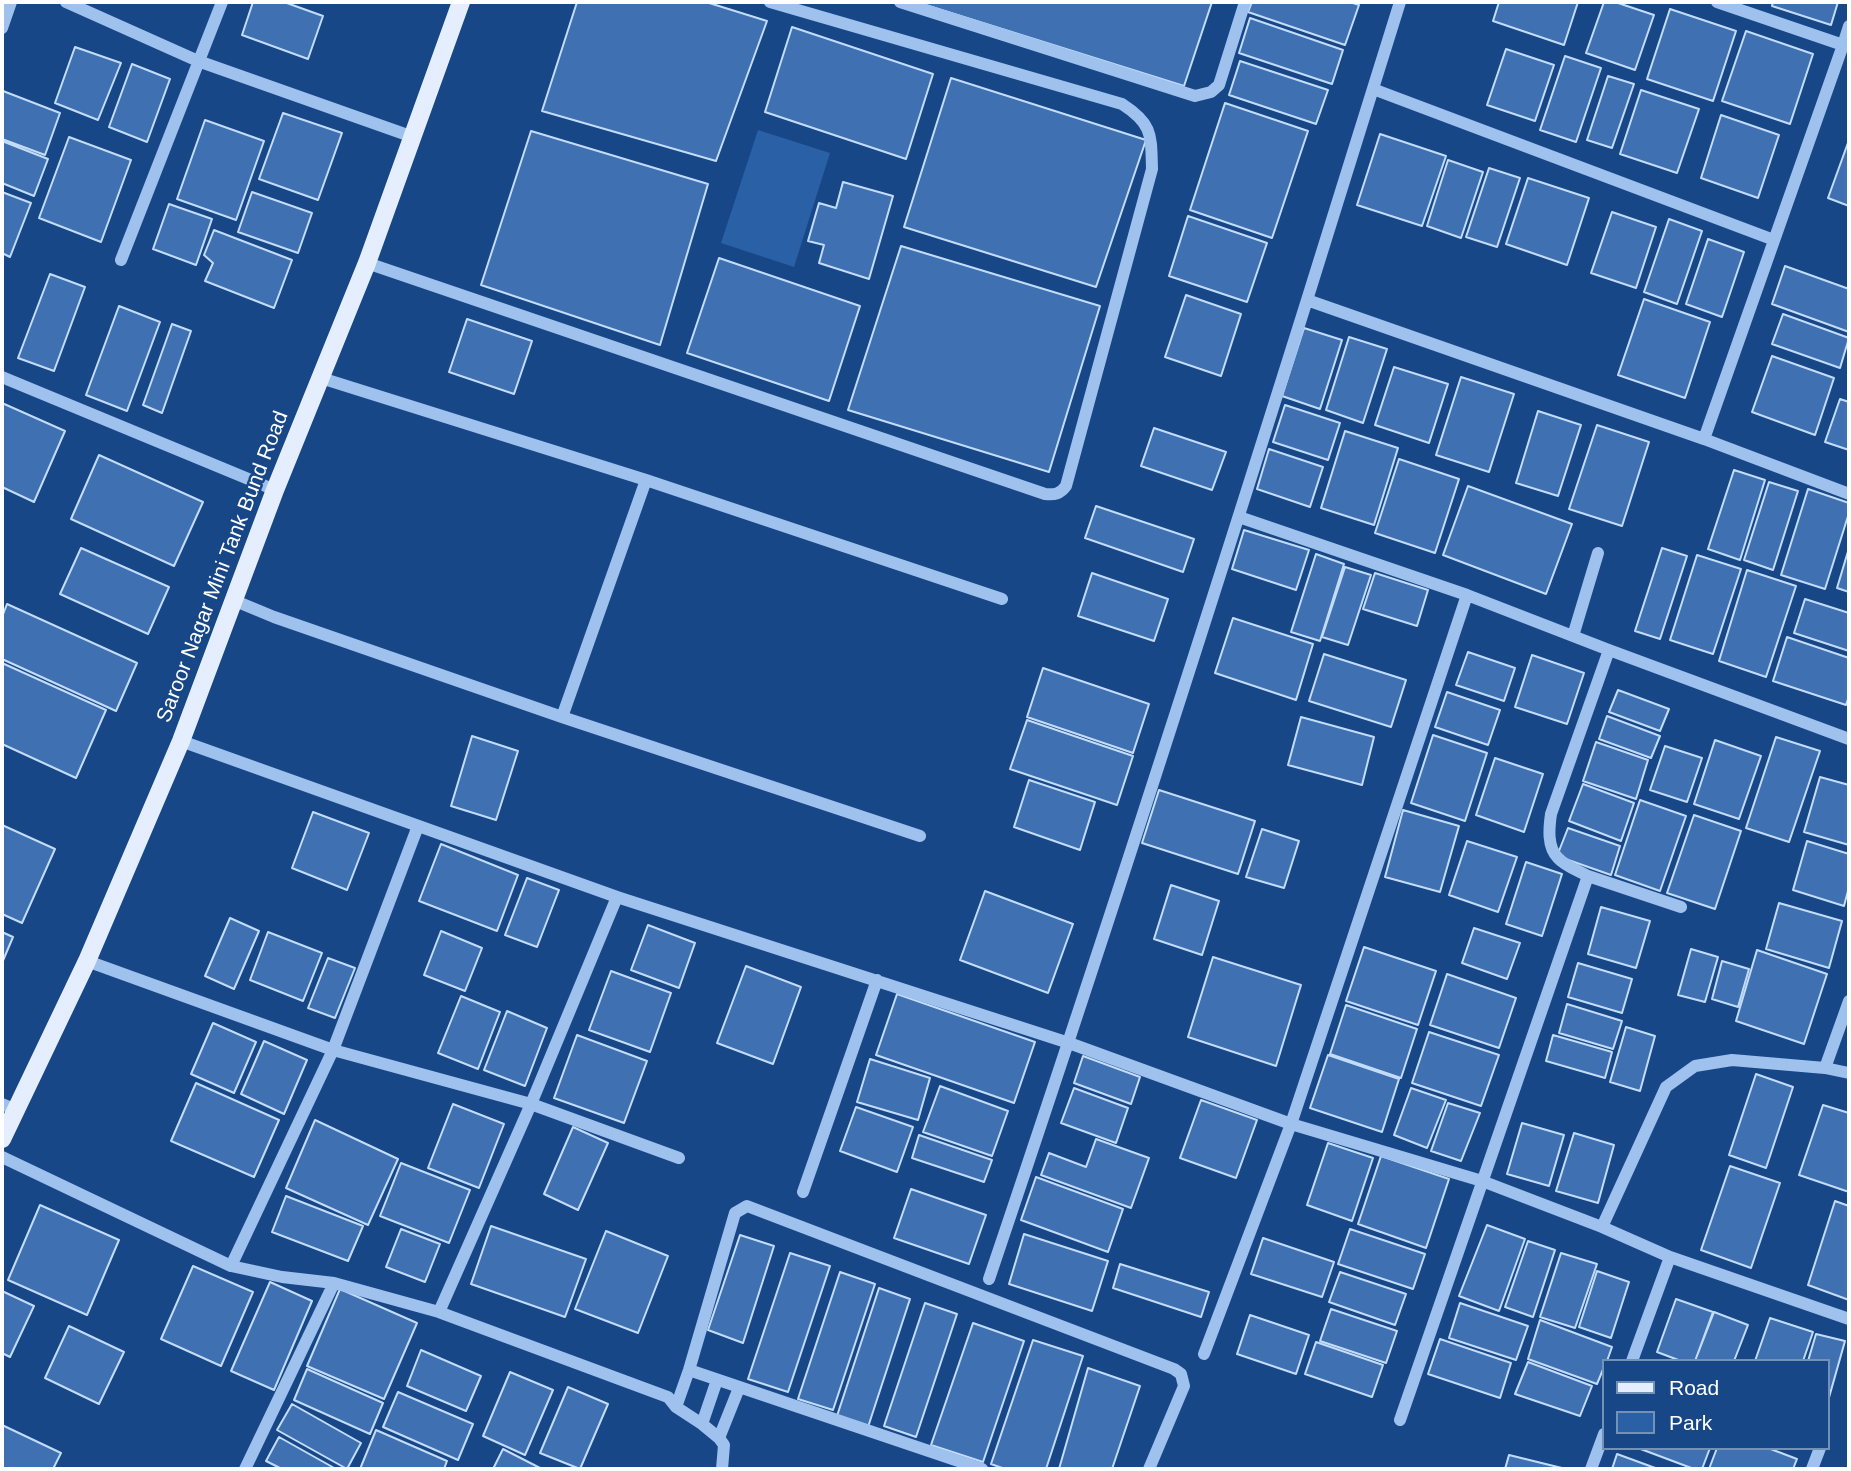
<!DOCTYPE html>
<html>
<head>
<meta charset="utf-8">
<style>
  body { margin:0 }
  #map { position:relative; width:1851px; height:1471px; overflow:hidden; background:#174787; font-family:Arial,sans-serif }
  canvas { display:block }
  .frame { position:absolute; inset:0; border:4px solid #fff; pointer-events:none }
  .legend { position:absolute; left:1602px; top:1359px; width:228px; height:91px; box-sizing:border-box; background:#174787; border:2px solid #7491b7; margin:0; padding:9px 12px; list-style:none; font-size:21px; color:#fff }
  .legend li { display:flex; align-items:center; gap:14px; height:35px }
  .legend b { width:35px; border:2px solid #7491b7 }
</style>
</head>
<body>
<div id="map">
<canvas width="1851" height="1471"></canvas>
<div class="frame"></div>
<ul class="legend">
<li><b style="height:9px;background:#e4eeff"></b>Road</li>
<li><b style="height:19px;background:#2960a6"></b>Park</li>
</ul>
</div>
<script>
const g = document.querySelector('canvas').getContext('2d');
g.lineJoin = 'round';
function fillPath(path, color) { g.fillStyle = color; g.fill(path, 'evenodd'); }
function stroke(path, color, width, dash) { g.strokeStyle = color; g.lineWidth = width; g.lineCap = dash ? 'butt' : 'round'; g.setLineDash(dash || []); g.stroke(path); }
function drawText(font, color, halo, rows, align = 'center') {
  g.font = font + ' Arial,sans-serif'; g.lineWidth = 5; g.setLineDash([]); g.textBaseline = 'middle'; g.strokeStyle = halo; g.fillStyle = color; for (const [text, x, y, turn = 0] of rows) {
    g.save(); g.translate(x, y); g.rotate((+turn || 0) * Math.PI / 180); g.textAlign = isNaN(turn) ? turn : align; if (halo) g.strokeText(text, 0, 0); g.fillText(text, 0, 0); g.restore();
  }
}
fillPath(new Path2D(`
  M758 130 830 153 794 267 721 243Z`), '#2960a6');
const building = new Path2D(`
  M253 2H284L323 16 308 59 242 35Z
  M577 2H706L767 21 716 161 542 111Z
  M916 2H1212L1184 86Z
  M1252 2H1350L1359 5 1345 45 1248 12Z
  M1499 2H1578L1564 45 1493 21Z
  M1604 2H1615L1654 15 1635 70 1586 53Z
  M1773 2H1838L1831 25 1772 6Z
  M1670 9 1736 31 1713 101 1647 79Z
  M1250 18 1343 50 1332 84 1239 53Z
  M792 27 933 74 906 159 765 112Z
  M1746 31 1813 54 1790 124 1722 101Z
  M75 47 121 63 98 120 55 103Z
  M1506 49 1554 65 1535 121 1487 105Z
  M1565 56 1601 68 1576 142 1540 130Z
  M1240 61 1328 90 1316 124 1229 95Z
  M132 64 170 79 147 142 109 127Z
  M1608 76 1634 84 1612 148 1587 140Z
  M951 78 1146 140 1096 287 904 227Z
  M1641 90 1699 109 1677 173 1620 154Z
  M3 91 60 113 45 155 2 139V96Z
  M1225 103 1308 131 1272 238 1190 210Z
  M283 113 342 133 318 200 259 179Z
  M1721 115 1779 135 1758 198 1701 178Z
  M205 120 264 141 236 220 177 199Z
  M531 131 708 184 660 345 481 285Z
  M1380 134 1446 156 1422 226 1357 205Z
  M69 137 131 160 101 242 39 218Z
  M1849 140V206L1828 198Z
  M2 141 48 159 34 196 2 183Z
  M1448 160 1483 172 1461 238 1427 226Z
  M1489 168 1520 178 1497 247 1466 237Z
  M1528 178 1589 198 1567 265 1506 244Z
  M843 182 893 196 869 279 819 263 824 245 808 241 819 203 836 208Z
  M2 192 31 203 10 257 2 253Z
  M252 192 312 213 298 253 238 232Z
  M169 204 212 219 196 265 153 249Z
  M1612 212 1656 227 1636 288 1591 273Z
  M1188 216 1267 243 1247 302 1169 276Z
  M1669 219 1702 231 1677 304 1644 292Z
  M214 230 292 260 274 308 205 281 213 263 204 255Z
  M1708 239 1744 252 1722 317 1686 304Z
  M901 246 1100 306 1049 472 848 410Z
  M719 258 860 306 829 401 687 353Z
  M1785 266 1849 289V332L1772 304Z
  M50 274 85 287 54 371 18 358Z
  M1186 295 1241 314 1221 376 1165 357Z
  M1644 299 1710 322 1685 398 1618 375Z
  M119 306 160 322 127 411 86 395Z
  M1783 314 1849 338 1840 368 1772 344Z
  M467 319 532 341 514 394 449 372Z
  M172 324 191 331 162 413 143 405Z
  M1304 328 1342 340 1320 409 1282 396Z
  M1349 337 1387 349 1363 423 1326 410Z
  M1772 356 1834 378 1815 435 1752 412Z
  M1394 367 1448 384 1429 443 1375 425Z
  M1461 377 1514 394 1489 472 1436 455Z
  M1840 399 1849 402V450L1825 442Z
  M2 403 65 431 34 502 2 487Z
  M1285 405 1340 423 1328 460 1273 442Z
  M1538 411 1581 425 1558 496 1516 483Z
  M1597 425 1649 442 1622 526 1569 509Z
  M1154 428 1226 452 1212 490 1141 466Z
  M1345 431 1398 448 1374 525 1321 508Z
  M1269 449 1323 467 1310 507 1257 489Z
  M99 455 203 502 174 566 71 519Z
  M1399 459 1459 479 1435 553 1375 533Z
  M1734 470 1765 480 1740 560 1708 549Z
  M1769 482 1798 491 1773 570 1744 560Z
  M1468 486 1572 524 1546 594 1443 555Z
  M1808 489 1849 503V513L1825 589 1781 575Z
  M1096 506 1194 539 1183 572 1085 538Z
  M1244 530 1309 550 1296 590 1232 569Z
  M81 548 169 587 148 634 60 594Z
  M1662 548 1687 556 1660 639 1635 631Z
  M1849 548V592L1837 588Z
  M1316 554 1344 564 1320 641 1291 632Z
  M1697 555 1741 569 1713 654 1670 640Z
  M1345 567 1371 575 1348 645 1322 637Z
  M1747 570 1796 586 1766 677 1719 661Z
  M1092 573 1168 599 1154 641 1078 616Z
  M1375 573 1428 590 1417 626 1363 609Z
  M1805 599 1849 613V651L1794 633Z
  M7 604 137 663 116 711 2 659V617Z
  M1233 618 1313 644 1296 700 1215 673Z
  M1787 637 1849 658V696L1846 705 1773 681Z
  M1468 652 1515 668 1504 701 1456 685Z
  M1324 654 1406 680 1391 727 1309 701Z
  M1532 655 1584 673 1567 724 1515 707Z
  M2 663 106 710 76 778 2 744Z
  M1043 668 1149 704 1133 753 1027 717Z
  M1618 690 1669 709 1660 731 1609 712Z
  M1447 692 1500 710 1488 745 1435 727Z
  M1607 716 1660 736 1651 758 1599 739Z
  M1301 717 1374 737 1362 785 1288 765Z
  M1027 720 1133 756 1117 805 1010 769Z
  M1433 735 1487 753 1465 821 1411 803Z
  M472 736 518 751 496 820 451 806Z
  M1776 737 1820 751 1789 842 1746 828Z
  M1715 740 1761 756 1739 819 1694 804Z
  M1596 742 1648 760 1636 799 1583 781Z
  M1665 746 1702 758 1687 802 1650 790Z
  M1495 758 1543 774 1524 832 1476 815Z
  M1820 777 1849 785V845L1804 832Z
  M1029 780 1095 802 1080 850 1014 827Z
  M1583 784 1634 803 1621 841 1569 821Z
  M1159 790 1255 821 1238 874 1142 843Z
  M1640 800 1686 816 1660 891 1615 875Z
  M1403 810 1459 826 1440 892 1385 877Z
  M313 812 369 833 347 890 292 868Z
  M1694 815 1741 831 1715 909 1667 893Z
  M2 825 55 849 22 923 2 914Z
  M1568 828 1620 846 1611 875 1557 856Z
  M1262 829 1299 841 1284 888 1246 877Z
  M1467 841 1517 857 1498 912 1449 895Z
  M1807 841 1849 854V887L1844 906 1793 890Z
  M441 844 518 875 497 931 419 901Z
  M1526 862 1562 874 1542 936 1506 924Z
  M527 878 559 890 537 947 505 935Z
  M1171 885 1219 901 1202 955 1154 939Z
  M985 891 1073 924 1048 993 960 960Z
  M1779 903 1842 921 1829 968 1766 949Z
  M1601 907 1650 921 1636 968 1588 954Z
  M230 918 259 931 234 989 205 976Z
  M648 925 695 943 679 988 631 970Z
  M1474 928 1520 943 1507 979 1462 963Z
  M441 931 482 948 465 991 424 975Z
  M2 932 13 937 2 963Z
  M268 932 322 953 303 1001 250 980Z
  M1364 947 1436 971 1418 1025 1346 1001Z
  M1691 949 1718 957 1705 1002 1678 995Z
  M1757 950 1827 974 1804 1044 1736 1021Z
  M1213 957 1301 985 1276 1066 1188 1037Z
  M328 958 355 968 335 1018 308 1008Z
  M1722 961 1749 969 1738 1007 1712 999Z
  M1578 963 1632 979 1622 1013 1568 997Z
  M746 966 801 987 773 1064 717 1043Z
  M611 971 671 993 650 1052 589 1030Z
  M1447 974 1516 998 1499 1048 1430 1025Z
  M897 994 1035 1042 1014 1103 876 1055Z
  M461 996 500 1012 478 1069 438 1053Z
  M1567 1004 1622 1021 1613 1049 1559 1033Z
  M1346 1005 1417 1029 1401 1078 1330 1054Z
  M507 1011 547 1028 525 1086 484 1070Z
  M213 1023 256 1042 234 1093 191 1074Z
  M1626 1027 1655 1036 1640 1091 1610 1082Z
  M1429 1032 1499 1055 1481 1106 1412 1083Z
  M577 1035 647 1061 624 1123 554 1098Z
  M1553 1035 1612 1052 1605 1078 1546 1061Z
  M264 1041 307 1060 284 1114 241 1094Z
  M1328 1055 1399 1079 1382 1132 1310 1108Z
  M1083 1056 1140 1077 1131 1104 1074 1083Z
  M870 1059 930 1078 918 1120 857 1102Z
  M1756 1074 1793 1087 1766 1168 1729 1155Z
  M196 1083 279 1120 254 1177 171 1141Z
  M940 1086 1008 1111 992 1156 923 1132Z
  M1074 1088 1128 1108 1116 1143 1061 1123Z
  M1411 1088 1446 1100 1427 1148 1394 1135Z
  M1201 1100 1257 1120 1236 1178 1180 1158Z
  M1448 1103 1480 1113 1461 1161 1431 1151Z
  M453 1104 504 1124 479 1188 428 1168Z
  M1823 1105 1849 1113V1192L1799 1175Z
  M856 1107 913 1127 897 1172 840 1151Z
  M315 1120 398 1159 368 1225 286 1188Z
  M1522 1123 1564 1135 1549 1186 1507 1174Z
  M573 1127 608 1143 578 1210 544 1194Z
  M1574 1133 1614 1145 1598 1203 1556 1191Z
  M919 1135 992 1160 984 1182 912 1158Z
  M1096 1139 1149 1158 1131 1208 1041 1175 1049 1153 1086 1167Z
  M1328 1143 1373 1158 1352 1221 1307 1205Z
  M1381 1156 1449 1179 1426 1248 1358 1224Z
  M401 1163 470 1190 449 1243 380 1216Z
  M1730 1166 1780 1183 1751 1268 1701 1250Z
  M1036 1177 1123 1209 1108 1252 1021 1220Z
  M911 1189 986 1215 969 1264 894 1238Z
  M286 1196 363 1226 348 1261 272 1232Z
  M1835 1201 1849 1206V1300L1808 1285Z
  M40 1205 119 1240 87 1315 8 1280Z
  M1487 1225 1525 1239 1499 1311 1459 1296Z
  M491 1226 586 1259 565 1317 471 1284Z
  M401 1229 440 1244 425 1282 386 1267Z
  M1350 1229 1425 1254 1413 1289 1338 1264Z
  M606 1231 668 1256 638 1333 575 1309Z
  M1024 1234 1108 1261 1092 1311 1009 1284Z
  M740 1235 774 1246 743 1343 708 1330Z
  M1263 1238 1334 1262 1322 1297 1251 1274Z
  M1528 1241 1555 1250 1533 1317 1505 1307Z
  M790 1253 830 1266 788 1392 748 1379Z
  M1561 1253 1597 1264 1575 1328 1540 1317Z
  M1120 1264 1209 1292 1201 1317 1113 1288Z
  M193 1266 253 1292 221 1366 161 1339Z
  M1597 1271 1629 1282 1611 1338 1579 1327Z
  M840 1272 875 1284 833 1410 798 1399Z
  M1340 1272 1406 1294 1395 1325 1329 1302Z
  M270 1282 312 1301 274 1390 231 1371Z
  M879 1288 910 1299 868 1427 837 1416Z
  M340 1289 417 1323 384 1399 307 1366Z
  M2 1291 34 1306 10 1357 2 1353Z
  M1676 1299 1713 1312 1695 1361H1681L1657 1352Z
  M925 1303 957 1314 916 1437 884 1426Z
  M1460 1303 1528 1326 1516 1360 1449 1338Z
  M1331 1309 1397 1331 1386 1363 1320 1341Z
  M1714 1312 1748 1325 1734 1361H1695Z
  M1250 1315 1309 1335 1296 1374 1237 1354Z
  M1770 1318 1813 1332 1803 1361H1755Z
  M1540 1320 1612 1347 1607 1361H1604V1367L1597 1384 1528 1359Z
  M973 1323 1024 1341 983 1462 931 1445Z
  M69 1326 124 1352 99 1404 45 1378Z
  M1816 1334 1845 1341 1828 1401V1361H1808Z
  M1440 1339 1511 1363 1500 1398 1428 1374Z
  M1033 1340 1083 1356 1046 1469H1005L991 1464Z
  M1316 1342 1383 1365 1372 1397 1305 1374Z
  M421 1350 481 1376 466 1411 407 1386Z
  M1528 1362 1592 1386 1580 1416 1515 1394Z
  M1088 1368 1140 1386 1112 1469H1059Z
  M307 1369 383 1403 370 1434 294 1400Z
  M510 1372 553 1390 525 1455 483 1436Z
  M568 1387 608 1404 580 1469 540 1453Z
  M398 1392 473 1424 458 1460 383 1427Z
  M292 1404 361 1443 347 1469 277 1430Z
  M2 1425 61 1453 53 1469H2Z
  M376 1430 447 1461 444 1469H360Z
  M279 1437 336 1469H282L266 1461Z
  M1638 1448H1710L1702 1469H1694Z
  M1717 1448H1768L1797 1459 1793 1469H1709Z
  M503 1449 542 1469H493Z
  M1617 1454 1658 1469H1612Z
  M1509 1455 1566 1469H1505Z`);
fillPath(building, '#3f70b1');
stroke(building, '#c3dcfa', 2);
stroke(new Path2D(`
  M66 2 198 61 413 137
  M900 2 1195 96 1211 92 1219 85 1245 2
  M2 28 11 2
  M1843 45 1849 26
  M1373 89 1774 240
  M121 260 222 2
  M367 263 1045 494C1055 495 1060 494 1066 486L1152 169C1151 135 1153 124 1122 104L770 2
  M1307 300 1400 2
  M2 377 275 490
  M321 378 646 480 1002 599
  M1704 439 1843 45 1717 2
  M1467 595 1609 650 1849 739
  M233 600 274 617 562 717 920 836
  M1573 636 1598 553
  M562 717 646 480
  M181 741 617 897 531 1104 439 1312
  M1588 876C1579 871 1565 866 1558 858 1547 847 1549 828 1551 814L1609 650
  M617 897 1069 1043 1291 1124 1482 1181 1602 1227 1670 1257 1849 1319
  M87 961 333 1050 531 1104 679 1158
  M1849 1001 1825 1068 1849 1073
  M2 1104 16 1110
  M2 1157 231 1266 282 1277 334 1283 245 1469
  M803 1192 877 980
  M1602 1227 1666 1087 1695 1066 1732 1060 1825 1068
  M231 1266 333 1050 418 826
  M989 1279C1099 954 1204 628 1307 300L1704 439 1849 494
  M334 1283 439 1312 668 1397 676 1407 702 1424 719 1438 724 1445 722 1469
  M1204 1354 1291 1124 1467 595 1239 517
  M1632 1361 1670 1257
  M689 1370 982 1469
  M676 1407 689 1370 735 1213 747 1206 1174 1369 1181 1374 1184 1386 1149 1469
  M1400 1420 1588 876 1681 907
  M702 1424 717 1380
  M719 1438 739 1388
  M1591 1469 1604 1434
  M1812 1469 1820 1448`), '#9ec1ee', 12);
stroke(new Path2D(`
  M2 1139 87 961 181 741 275 490 367 263 461 2`), '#e4eeff', 18);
drawText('21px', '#fff', '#174787', [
  ["Saroor Nagar Mini Tank Bund Road",223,567,-69]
]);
</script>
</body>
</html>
